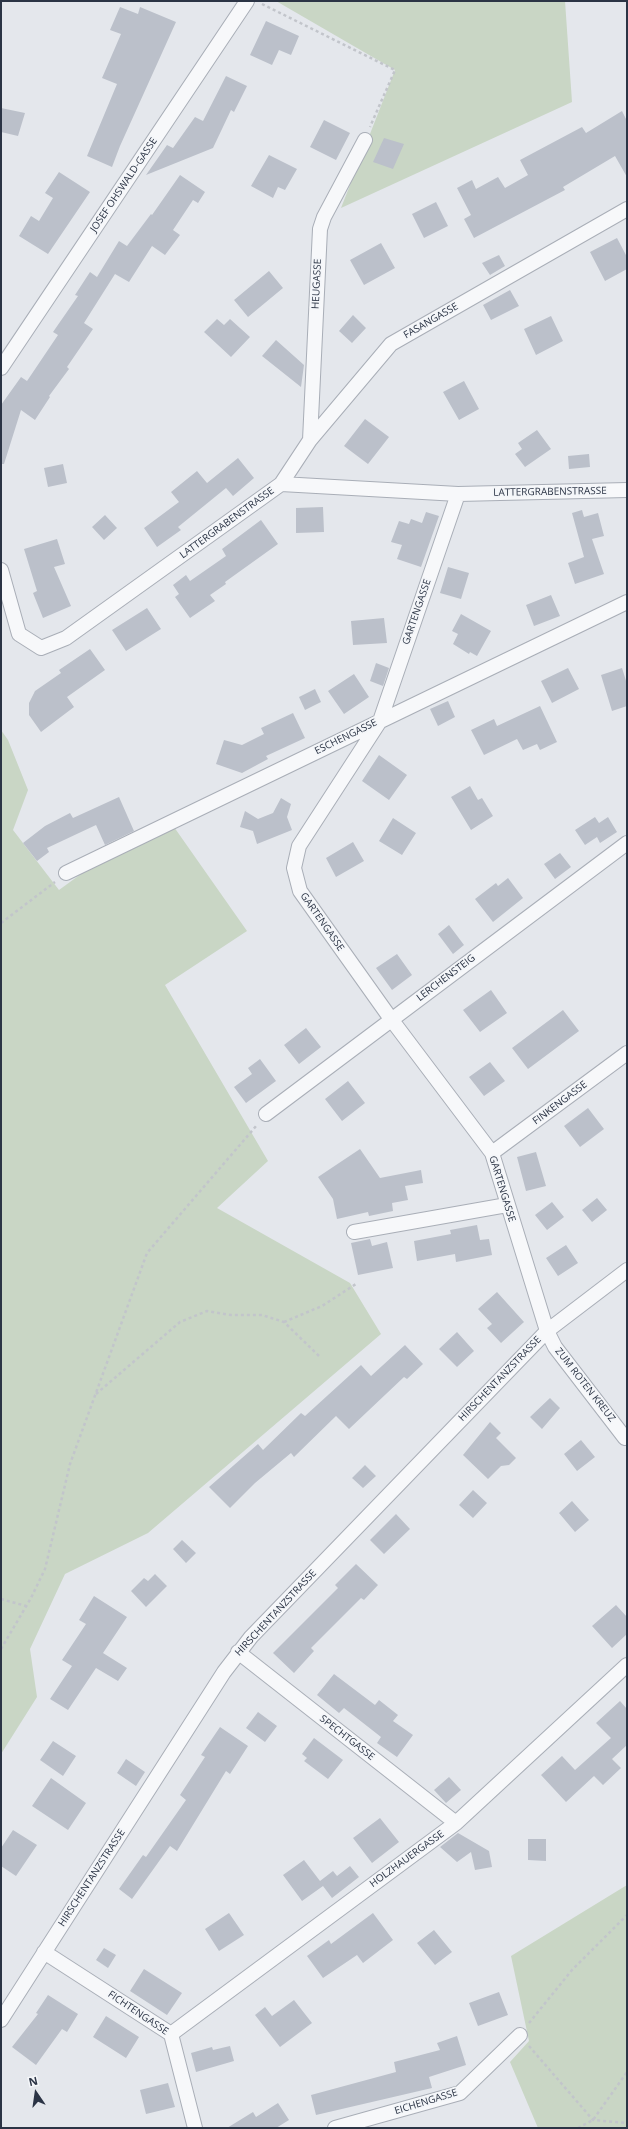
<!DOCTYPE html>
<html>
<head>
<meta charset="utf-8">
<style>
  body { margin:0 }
  #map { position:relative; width:628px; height:2129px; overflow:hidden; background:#e4e7ec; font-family:"Open Sans",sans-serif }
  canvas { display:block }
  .frame { position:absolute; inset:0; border:2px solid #2b3445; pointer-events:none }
  .north { position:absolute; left:16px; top:2073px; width:40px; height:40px; -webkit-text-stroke:3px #f4f6f9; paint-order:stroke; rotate:347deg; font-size:11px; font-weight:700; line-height:16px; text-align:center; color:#2b3445 }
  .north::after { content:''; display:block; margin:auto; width:14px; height:18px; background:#2b3445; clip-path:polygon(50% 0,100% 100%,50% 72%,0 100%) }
</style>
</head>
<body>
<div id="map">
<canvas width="628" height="2129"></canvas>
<div class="frame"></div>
<div class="north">N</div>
</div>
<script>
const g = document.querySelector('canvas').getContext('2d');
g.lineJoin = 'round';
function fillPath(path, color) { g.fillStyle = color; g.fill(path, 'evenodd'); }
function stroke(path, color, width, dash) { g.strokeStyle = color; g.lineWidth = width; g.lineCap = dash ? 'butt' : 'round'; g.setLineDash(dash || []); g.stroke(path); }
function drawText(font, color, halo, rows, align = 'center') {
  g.font = font + ' "Open Sans",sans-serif'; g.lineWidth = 3.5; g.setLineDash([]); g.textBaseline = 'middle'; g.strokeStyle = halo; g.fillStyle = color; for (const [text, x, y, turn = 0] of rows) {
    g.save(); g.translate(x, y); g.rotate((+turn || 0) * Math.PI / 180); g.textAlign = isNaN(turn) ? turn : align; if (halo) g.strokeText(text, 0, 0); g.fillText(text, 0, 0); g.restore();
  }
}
fillPath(new Path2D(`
  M276 1H565L572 102 341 208 395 70Z
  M1 730 8 740 28 790 13 830 59 890 92 866 174 827 247 931 165 985 268 1161 217 1208 350 1283 381 1334 148 1533 65 1574 30 1649 37 1697 1 1754Z
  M627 1885V2128H538L510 2062 529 2041 511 1956Z`), '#c9d6c5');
fillPath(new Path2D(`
  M120 7 138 14 140 7 176 22 120 146 112 167 87 156 117 84 102 78 121 34 110 30Z
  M266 21 299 36 291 55 279 50 272 65 250 55Z
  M226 76 247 86 234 112 231 110 213 148 146 175 167 145 173 148 195 117 203 121Z
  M1 108 25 113 18 136 1 132Z
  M622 111 627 121V177L615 156 563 187 565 190 474 238 464 219 471 215 457 188 472 180 476 189 498 177 505 188 528 175 520 160 582 127 586 133Z
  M324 120 350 133 336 160 310 147Z
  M384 138 404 144 393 169 373 162Z
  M269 155 297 169 285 190 278 187 273 198 251 186Z
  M59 172 90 192 48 254 19 236 31 216 39 221 53 198 45 193Z
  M180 175 205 192 198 203 193 200 173 230 180 235 165 255 152 246 129 282 115 274 84 323 93 329 67 367 69 369 49 396 50 397 35 420 21 410 4 464H1V405L21 377 27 381 58 335 53 332 78 296 75 295 90 272 97 277 119 241 127 246 151 214 152 215Z
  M436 202 448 226 424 238 412 214Z
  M617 238 627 257V269L605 281 590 252Z
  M381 243 395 268 364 285 350 260Z
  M499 255 505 266 490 275 482 263Z
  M269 271 283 288 248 317 234 300Z
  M510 290 519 306 491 320 483 305Z
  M353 315 366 328 352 343 339 331Z
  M551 316 563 341 536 355 524 329Z
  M217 319 224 325 230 319 250 337 231 357 204 332Z
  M276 340 304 365 301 387 262 356Z
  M464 381 479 409 459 420 443 392Z
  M365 419 389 437 368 464 344 446Z
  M537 430 551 449 525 467 515 454 522 449 518 443Z
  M589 454 590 467 569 469 568 456Z
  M238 458 254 478 233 496 226 488 178 527 181 530 157 547 144 528 179 502 171 492 197 471 207 483Z
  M63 464 67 483 48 487 44 468Z
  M323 507 324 532 296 533V508Z
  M582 510 584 517 598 513 604 536 592 539 604 574 575 584 568 563 584 557 572 513Z
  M426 512 439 516 421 567 397 559 402 545 391 542 399 521 409 524 411 519 422 523Z
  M105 515 117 528 104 540 92 527Z
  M261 520 278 544 225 582 226 584 210 595 215 601 190 618 175 597 179 594 173 585 186 575 190 581 226 556 222 549Z
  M57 539 65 564 54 567 71 606 43 618 33 593 37 591 24 549Z
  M448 567 469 573 461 599 440 593Z
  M551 595 560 616 534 626 526 605Z
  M147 608 161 629 126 651 112 630Z
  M461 614 491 631 477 656 470 652 469 654 453 644 458 634 452 631Z
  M384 618 387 643 353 645 351 621Z
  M90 649 105 670 67 697 74 707 41 732 29 715V703L35 691 61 673 59 670Z
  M376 663 389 668 383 686 370 681Z
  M568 668 579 689 552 703 541 681Z
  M622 668 627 684V706L612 711 601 675Z
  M354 674 369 697 344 714 328 691Z
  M315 689 321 702 305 710 299 697Z
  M448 701 455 717 438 726 430 709Z
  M540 706 557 742 540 750 537 744 523 750 517 739 484 755 471 730 494 719 497 726Z
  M293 713 305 738 266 756 268 759 242 773 216 764 224 740 242 745 264 734 261 728Z
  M379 755 407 775 389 800 362 781Z
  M470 786 478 800 482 798 493 816 471 830 451 797Z
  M119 797 134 831 105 845 96 825 47 848 49 852 37 861 23 843 45 826 70 813 73 818Z
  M281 798 291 804 287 817 292 830 257 844 253 831 240 827 245 811 258 819 273 813Z
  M595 817 599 823 608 817 617 832 600 843 597 837 585 845 575 830Z
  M393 818 416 833 402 855 379 841Z
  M353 842 364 861 336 877 326 858Z
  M560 853 571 867 555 879 544 864Z
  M508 878 523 898 493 922 475 899 496 883 498 886Z
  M449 925 464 945 453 954 438 934Z
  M397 954 412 975 392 990 376 968Z
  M491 990 507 1013 480 1032 463 1010Z
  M563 1010 579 1031 528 1069 512 1048Z
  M306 1028 321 1047 299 1064 284 1045Z
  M260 1059 276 1081 246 1103 234 1087 252 1074 248 1068Z
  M490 1062 505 1081 484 1096 469 1077Z
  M348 1081 365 1103 342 1121 325 1099Z
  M588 1108 604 1129 580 1147 564 1126Z
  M360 1149 380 1178 421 1170 423 1183 405 1186 408 1200 392 1203 393 1211 369 1216 368 1212 337 1219 333 1199 318 1177Z
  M536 1152 546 1186 526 1191 517 1157Z
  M597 1198 607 1210 592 1222 582 1210Z
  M552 1202 564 1217 547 1230 535 1215Z
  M477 1225 480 1240 489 1239 492 1255 456 1262 455 1254 417 1261 414 1241 451 1234 450 1230Z
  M370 1239 372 1246 387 1242 393 1268 358 1275 351 1243Z
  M566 1245 578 1263 558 1276 546 1258Z
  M497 1292 524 1322 501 1343 487 1328 492 1324 478 1309Z
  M457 1332 474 1351 457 1367 439 1349Z
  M405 1345 423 1364 407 1379 404 1377 349 1429 336 1416 294 1457 291 1453 255 1483 230 1508 209 1487 258 1444 263 1450 301 1413 305 1416 361 1365 371 1376Z
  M550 1398 560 1408 542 1429 530 1417Z
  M490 1422 501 1433 496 1438 516 1458 509 1465 501 1466 488 1479 463 1455Z
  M581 1440 595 1457 577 1471 564 1454Z
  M365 1465 376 1476 363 1488 352 1478Z
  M473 1490 487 1503 473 1518 459 1505Z
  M572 1501 589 1520 575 1532 559 1513Z
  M396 1514 410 1529 384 1554 370 1540Z
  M182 1540 196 1553 186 1563 173 1549Z
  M356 1564 378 1585 364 1600 361 1598 311 1648 314 1651 294 1673 273 1653 338 1588 335 1585Z
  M155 1574 167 1586 146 1607 131 1591 144 1578 148 1581Z
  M94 1596 127 1617 103 1653 127 1668 118 1681 96 1668 68 1710 50 1699 72 1666 62 1660 86 1624 79 1620Z
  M616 1605 627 1617V1634L612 1648 592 1626Z
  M334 1674 375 1705 379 1700 398 1715 393 1721 413 1735 397 1757 377 1743 381 1737 344 1708 339 1713 317 1695Z
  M620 1701 627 1709V1745L612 1759 621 1768 603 1785 594 1776 566 1802 541 1775 562 1756 575 1770 611 1738 596 1723Z
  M258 1712 277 1726 265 1742 246 1728Z
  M220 1727 248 1746 230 1774 226 1771 177 1851 170 1846 132 1899 119 1889 143 1855 146 1857 186 1800 180 1795 205 1757 201 1755Z
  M314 1738 343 1760 328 1779 304 1761 307 1758 302 1754Z
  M53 1741 76 1756 63 1776 40 1760Z
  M126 1759 145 1772 136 1786 117 1773Z
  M449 1777 461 1790 446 1803 434 1790Z
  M51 1778 86 1803 68 1830 32 1806Z
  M380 1818 399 1842 372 1863 353 1838Z
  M13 1830 37 1845 16 1876 1 1866V1848Z
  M458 1833 489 1851 492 1867 475 1870 471 1852 457 1862 440 1847Z
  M528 1839H546V1861L528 1860Z
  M304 1860 320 1881 333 1871 337 1876 350 1866 359 1877 332 1898 323 1886 302 1901 283 1875Z
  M229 1913 244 1935 219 1951 205 1929Z
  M373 1913 393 1940 363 1963 357 1955 323 1978 307 1956 329 1940 331 1944Z
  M434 1930 452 1952 435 1965 417 1943Z
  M104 1948 116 1955 108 1968 96 1960Z
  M144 1969 182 1993 167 2015 130 1991Z
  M499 1992 508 2015 478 2026 469 2003Z
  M48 1995 78 2014 67 2032 62 2029 36 2065 12 2047 38 2014 36 2013Z
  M294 2000 312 2023 280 2047 255 2015 265 2007 272 2016Z
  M106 2016 139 2037 126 2058 93 2037Z
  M457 2036 466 2065 429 2077 432 2088 316 2115 311 2095 396 2072 394 2062 440 2050 437 2043Z
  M230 2046 234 2061 196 2072 191 2053 212 2047 213 2050Z
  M168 2083 175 2107 146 2114 140 2090Z
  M278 2103 289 2120 276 2128H227L253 2112 256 2117Z`), '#bbc0ca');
const minor = new Path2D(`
  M1 368 247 1
  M310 440 320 229 324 217 365 140
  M281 484 310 440 391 344 627 209
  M458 494 380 721 299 846 294 868 300 891 391 1019 492 1153 547 1331 555 1347 625 1438
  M1 570 19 634 41 648 66 638 281 484 458 494 627 490
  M66 873 627 602
  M266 1114 627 843
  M492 1153 627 1053
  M354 1232 507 1205
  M238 1652 456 1823
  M44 1952 171 2034 195 2128
  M1 2020 224 1672 251 1637 547 1331 627 1270
  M171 2034 456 1823 627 1665
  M335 2128 460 2093 520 2035`);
stroke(minor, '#a9aeb7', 16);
stroke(new Path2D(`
  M262 4 395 70 370 127
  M1 923 55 882
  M284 1322 322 1306 356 1284
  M96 1394 180 1322 207 1311 231 1315H262L284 1322 319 1356
  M1 1599 26 1606
  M1 1649 31 1598 45 1569 70 1464 147 1253 257 1125
  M529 2023 572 1970 627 1915
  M529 2046 593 2120 627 2123
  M578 2128 593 2120 627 2072`), '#c2c5cb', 2.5, [3, 3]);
stroke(minor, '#f7f8fa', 14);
drawText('10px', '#2b3445', '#f4f6f9', [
  ["JOSEF OHSWALD-GASSE",124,185,-56],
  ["HEUGASSE",317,284,-87],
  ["FASANGASSE",431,321,-30],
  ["LATTERGRABENSTRASSE",550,492,-1],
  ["LATTERGRABENSTRASSE",227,523,-36],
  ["GARTENGASSE",417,612,-71],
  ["ESCHENGASSE",346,737,-26],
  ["GARTENGASSE",322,922,55],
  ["LERCHENSTEIG",446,978,-37],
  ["FINKENGASSE",560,1103,-37],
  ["GARTENGASSE",502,1189,73],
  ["HIRSCHENTANZSTRASSE",500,1379,-46],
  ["ZUM ROTEN KREUZ",585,1385,52],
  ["HIRSCHENTANZSTRASSE",276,1613,-47],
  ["SPECHTGASSE",347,1738,38],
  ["HOLZHAUERGASSE",407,1859,-36],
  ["HIRSCHENTANZSTRASSE",92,1878,-57],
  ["FICHTENGASSE",138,2013,34],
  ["EICHENGASSE",426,2102,-17]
]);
</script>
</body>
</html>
